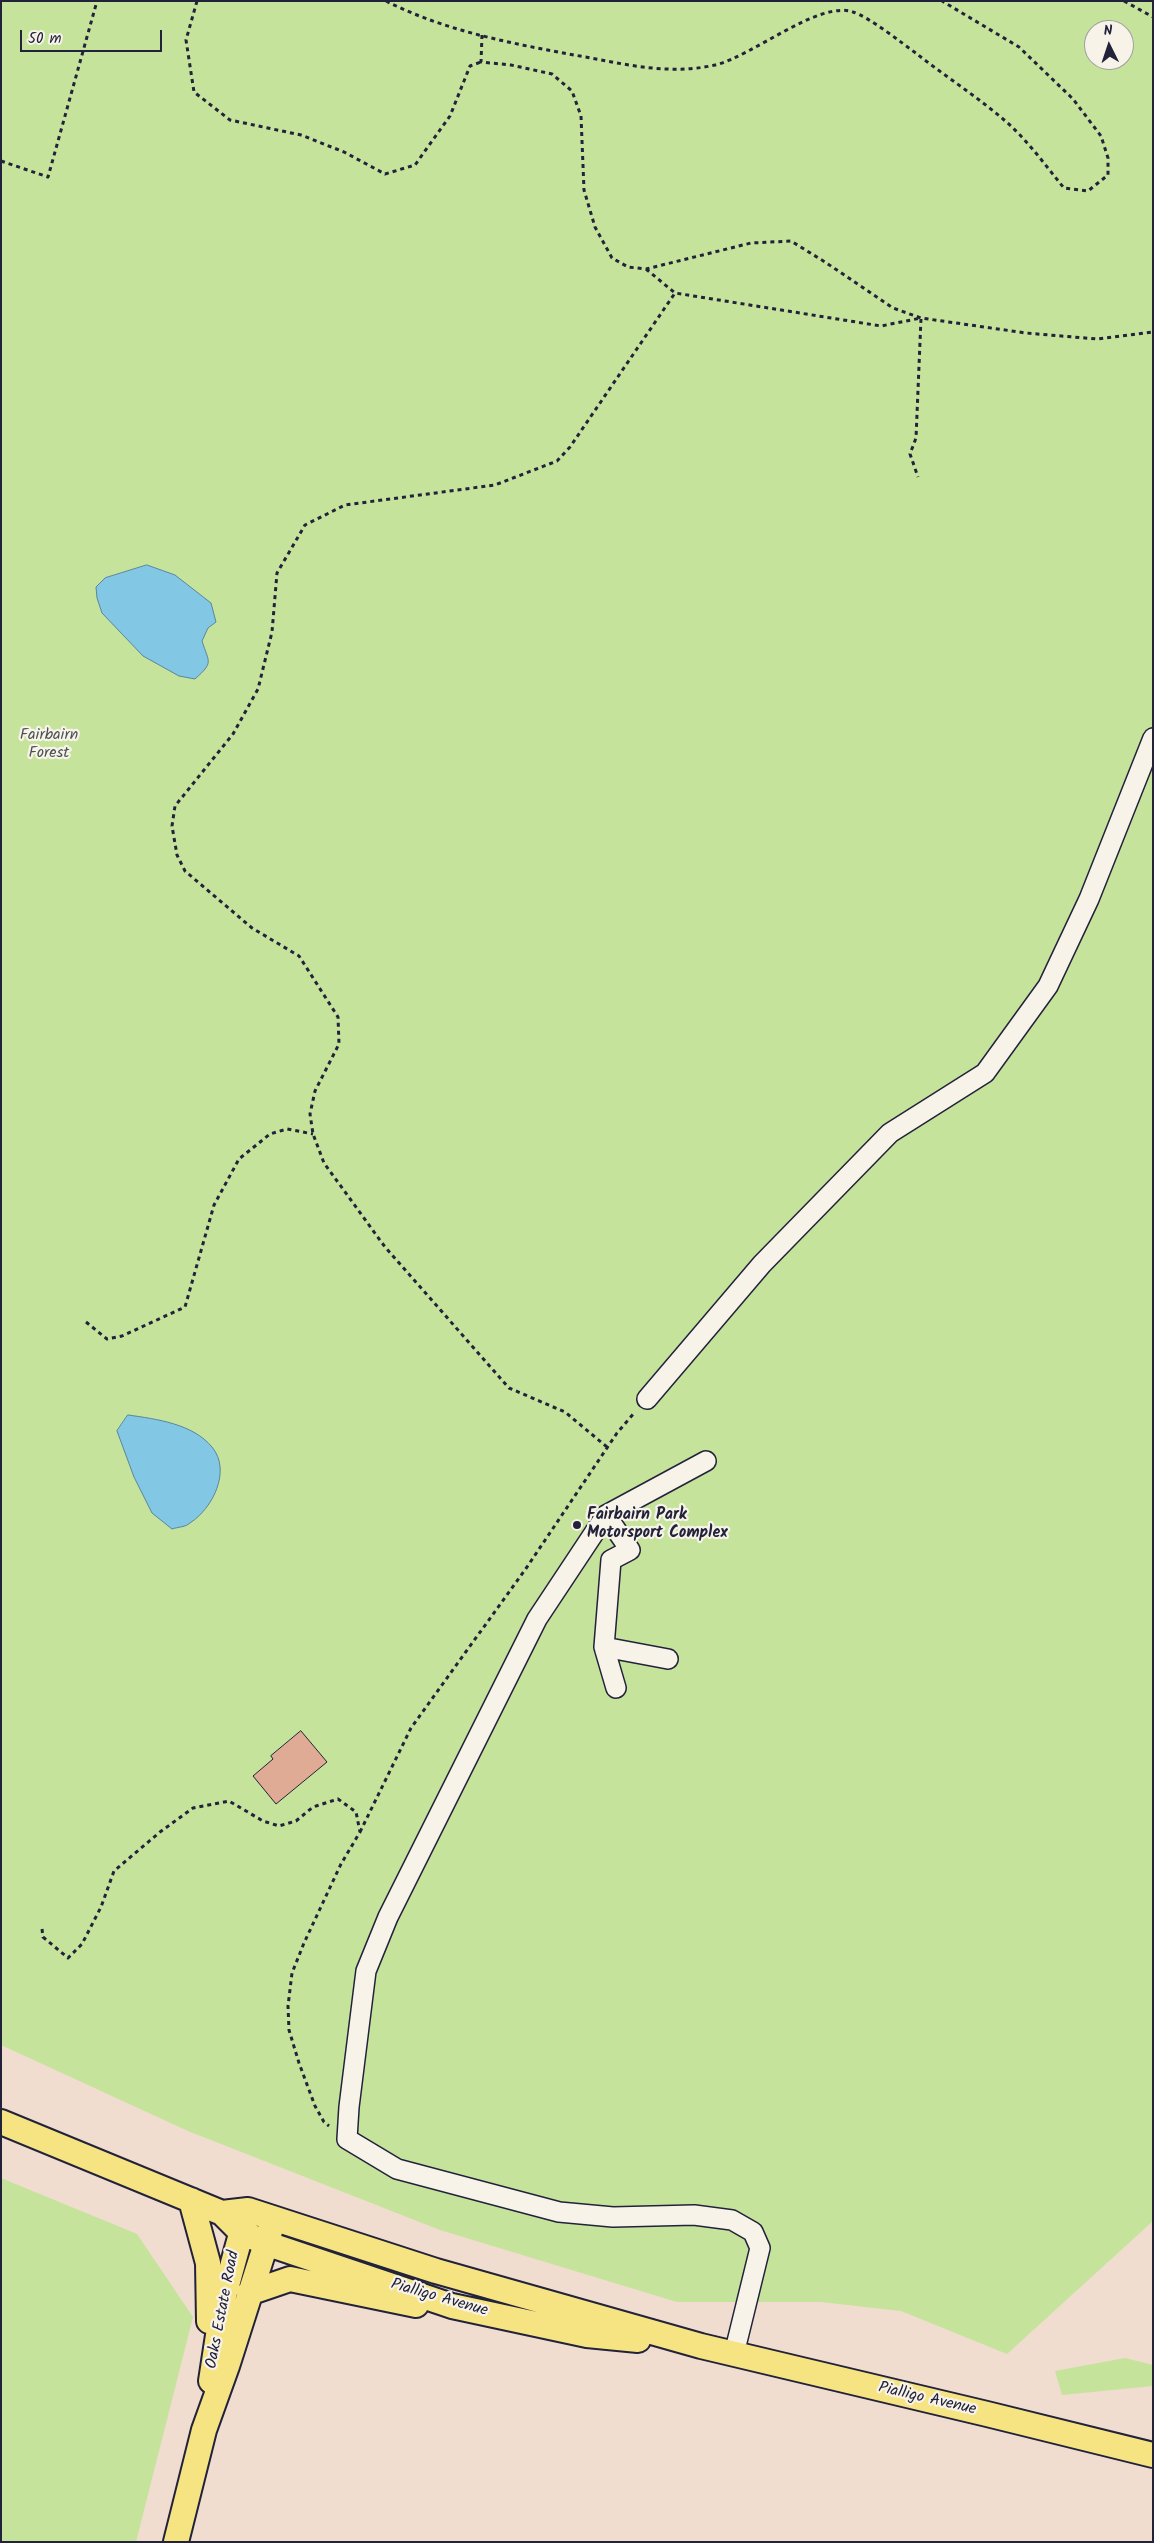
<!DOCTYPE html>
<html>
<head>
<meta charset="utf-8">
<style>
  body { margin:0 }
  #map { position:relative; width:1154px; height:2543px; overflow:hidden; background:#f0ddcf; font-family:Kalam,sans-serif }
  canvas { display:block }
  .frame { position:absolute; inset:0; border:2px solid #22223b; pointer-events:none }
  .north { position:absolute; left:1084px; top:20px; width:50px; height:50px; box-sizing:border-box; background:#f7f3e8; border:1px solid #a29fa3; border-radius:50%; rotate:356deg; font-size:14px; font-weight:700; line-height:20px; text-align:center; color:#22223b }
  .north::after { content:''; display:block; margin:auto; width:18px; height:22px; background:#22223b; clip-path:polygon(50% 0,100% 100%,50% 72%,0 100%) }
  .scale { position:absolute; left:20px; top:30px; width:142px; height:22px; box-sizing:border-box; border:2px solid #22223b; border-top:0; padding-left:6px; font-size:15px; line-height:18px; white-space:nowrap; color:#22223b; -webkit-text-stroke:4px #f7f3e8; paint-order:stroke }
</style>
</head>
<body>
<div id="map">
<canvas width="1154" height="2543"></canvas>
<div class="frame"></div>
<div class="north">N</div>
<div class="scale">50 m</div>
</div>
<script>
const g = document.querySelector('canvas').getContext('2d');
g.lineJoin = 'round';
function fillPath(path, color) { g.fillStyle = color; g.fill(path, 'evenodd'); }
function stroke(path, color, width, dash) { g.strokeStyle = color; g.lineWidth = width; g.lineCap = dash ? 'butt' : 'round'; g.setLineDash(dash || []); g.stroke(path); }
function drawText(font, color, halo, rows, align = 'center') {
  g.font = font + ' Kalam,sans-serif'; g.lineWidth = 4.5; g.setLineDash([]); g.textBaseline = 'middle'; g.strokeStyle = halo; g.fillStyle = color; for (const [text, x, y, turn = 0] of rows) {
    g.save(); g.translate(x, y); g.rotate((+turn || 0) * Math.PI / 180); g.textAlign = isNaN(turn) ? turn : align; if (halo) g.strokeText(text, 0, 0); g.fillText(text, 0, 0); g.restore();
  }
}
fillPath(new Path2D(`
  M1 1H1153V2221L1007 2354 901 2311 821 2302H677L440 2230 188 2131 1 2045ZM1094 30H1124V60H1094Z
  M1 2178 137 2234 193 2317 136 2542H1Z
  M1125 2358 1153 2365V2386L1062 2395 1055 2371Z`), '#c5e39b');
const water = new Path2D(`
  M147 565 175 575 211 603 216 622 208 628 202 641C209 663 214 662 195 679L179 676 143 656 102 613 97 598 96 587 105 578Z
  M128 1415C157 1419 193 1424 212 1447 232 1471 212 1509 190 1523 186 1527 178 1527 172 1529L152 1513 134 1477 117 1431Z`);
fillPath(water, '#82c7e3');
stroke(water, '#5c85a0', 1);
const building = new Path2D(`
  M301 1731 327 1762 276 1804 253 1776 273 1759 271 1756Z`);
fillPath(building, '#e0ab94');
stroke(building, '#22223b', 1);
const minor = new Path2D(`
  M647 1399 762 1264 890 1133 985 1073 1048 986 1089 899 1153 738
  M706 1461 606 1515 537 1619 388 1917 366 1971 349 2107 347 2139 397 2169 559 2212 613 2217 694 2215 732 2220 753 2232 760 2248 734 2354
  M606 1515 630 1550 611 1560 604 1647 616 1688
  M604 1647 668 1659`);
const major = new Path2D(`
  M1 2122 222 2213 240 2231 265 2243 452 2306 587 2335 638 2340
  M191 2200 208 2263 209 2321
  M222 2213 248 2210 436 2271 701 2346 987 2414 1153 2455
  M249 2293 290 2279 416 2305
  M211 2381 224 2296 246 2216
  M176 2542 204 2430 227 2366 271 2228`);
stroke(minor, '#22223b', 22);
stroke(major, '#22223b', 28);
stroke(new Path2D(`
  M197 1 186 40 194 92 230 120 301 135 344 152 385 174 415 165 450 116 470 66 481 62
  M386 1C445 31 510 43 574 55 621 63 667 76 715 65 753 56 819 0 853 12 869 17 902 43 917 54 945 76 976 96 1003 119 1026 138 1045 165 1064 188L1088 191 1108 175V158L1101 136 1073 99 1019 47 942 1
  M1124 1 1153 17
  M482 35 481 62 511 65 552 74 572 91 581 116 584 190 595 227 612 258 628 267 646 269 751 243 791 241 825 262 893 308 921 318 1026 333 1097 339 1153 332
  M1 161 48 177 97 1
  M646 269 675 293 881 326 921 318 916 438 910 454 918 477
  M86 1322 107 1339 122 1336 185 1307 214 1205 239 1159 270 1134 287 1129 313 1134
  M607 1447 565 1412 509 1388 385 1247 324 1163 313 1134 310 1114 315 1091 339 1044 338 1017 299 956 252 928 185 871 177 855 172 826 175 806 233 734 258 689 272 632 277 573 305 525 345 505 495 485 557 461 570 447 675 293
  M360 1832 411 1728 527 1567 617 1433 635 1412
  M42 1929 43 1937 68 1958 82 1944 101 1907 114 1871 160 1832 193 1808 229 1801 263 1821 279 1826 296 1821 313 1807 338 1799 356 1812 360 1832 341 1864 304 1943 292 1973 288 2006 289 2030 299 2063 315 2106 324 2122 329 2126`), '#22223b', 3, [4, 4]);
stroke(minor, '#f7f3e8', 19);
stroke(major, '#f6e381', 24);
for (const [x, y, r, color] of [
  [577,1525,5,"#22223b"]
]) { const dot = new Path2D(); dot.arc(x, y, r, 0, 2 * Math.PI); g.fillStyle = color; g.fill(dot); stroke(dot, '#f7f3e8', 2); }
drawText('16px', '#4b5253', '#f7f3e8', [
  ["Fairbairn",49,736],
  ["Forest",49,754]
]);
drawText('bold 16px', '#22223b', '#f7f3e8', [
  ["Fairbairn Park",587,1516],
  ["Motorsport Complex",587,1534]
], 'left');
drawText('16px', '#22223b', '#f7f3e8', [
  ["Pialligo Avenue",439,2299,16],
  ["Oaks Estate Road",224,2310,-79],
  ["Pialligo Avenue",927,2400,13]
]);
</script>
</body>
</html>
